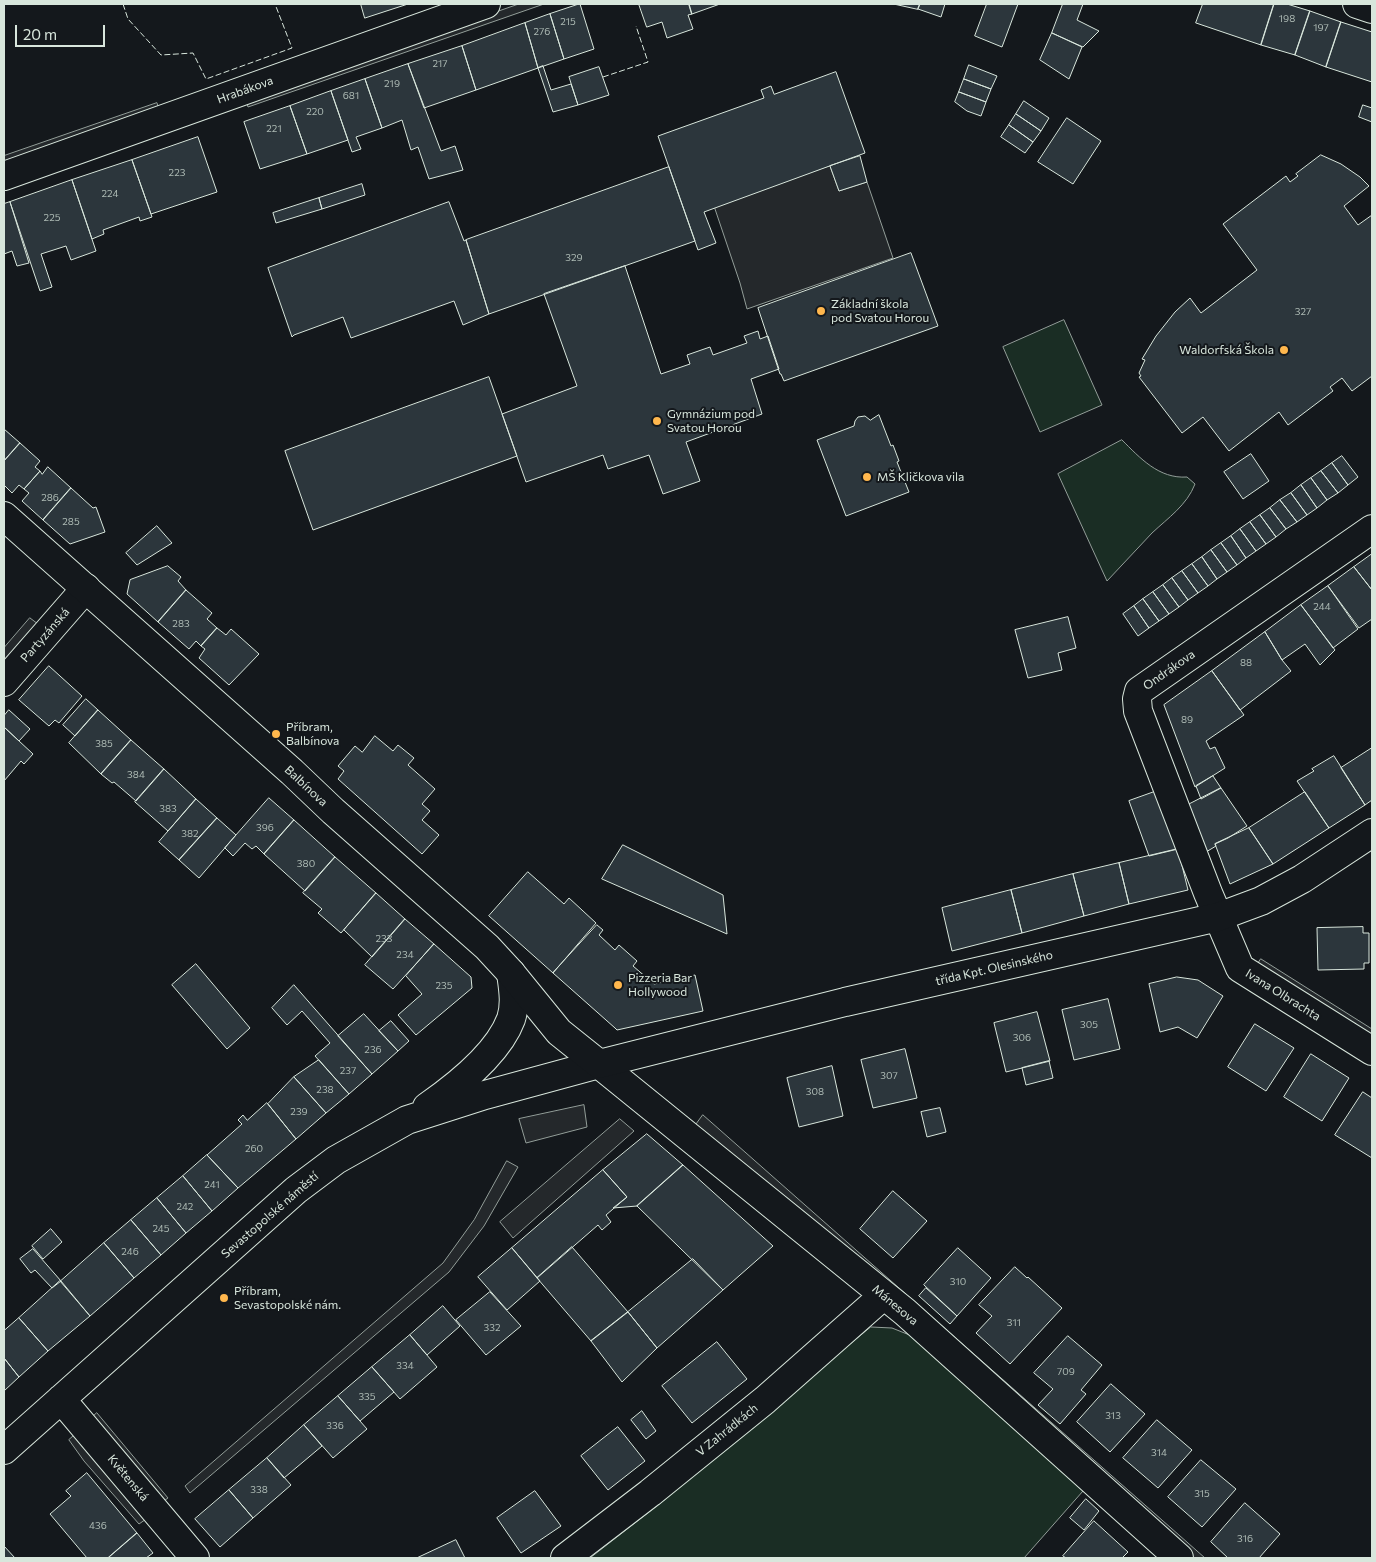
<!DOCTYPE html>
<html>
<head>
<meta charset="utf-8">
<style>
  body { margin:0 }
  #map { position:relative; width:1376px; height:1562px; overflow:hidden; background:#14181c; font-family:Commissioner,sans-serif }
  canvas { display:block }
  .frame { position:absolute; inset:0; border:5px solid #d8e6dc; pointer-events:none }
  .scale { position:absolute; left:15px; top:25px; width:90px; height:22px; box-sizing:border-box; border:2px solid #d8e6dc; border-top:0; padding-left:6px; font-size:15px; line-height:18px; white-space:nowrap; color:#d8e6dc; -webkit-text-stroke:4px #14181c; paint-order:stroke }
</style>
</head>
<body>
<div id="map">
<canvas width="1376" height="1562"></canvas>
<div class="frame"></div>
<div class="scale">20 m</div>
</div>
<script>
const g = document.querySelector('canvas').getContext('2d');
g.lineJoin = 'round';
function fillPath(path, color) { g.fillStyle = color; g.fill(path, 'evenodd'); }
function stroke(path, color, width, dash) { g.strokeStyle = color; g.lineWidth = width; g.lineCap = dash ? 'butt' : 'round'; g.setLineDash(dash || []); g.stroke(path); }
function drawText(font, color, halo, rows, align = 'center') {
  g.font = font + ' Commissioner,sans-serif'; g.lineWidth = 4; g.setLineDash([]); g.textBaseline = 'middle'; g.strokeStyle = halo; g.fillStyle = color; for (const [text, x, y, turn = 0] of rows) {
    g.save(); g.translate(x, y); g.rotate((+turn || 0) * Math.PI / 180); g.textAlign = isNaN(turn) ? turn : align; if (halo) g.strokeText(text, 0, 0); g.fillText(text, 0, 0); g.restore();
  }
}
const green = new Path2D(`
  M1064 320 1102 405 1040 432 1003 347Z
  M1122 440C1140 458 1159 479 1187 477L1195 484C1187 505 1168 518 1152 533 1137 549 1122 565 1107 581L1058 474Z
  M871 1327 892 1328 912 1336 1083 1491 1024 1558H590L663 1501 777 1404Z`);
fillPath(green, '#1a2d24');
stroke(green, '#939e99', 1);
const parking = new Path2D(`
  M519 4H544L248 107 246 100Z
  M157 103 160 113 4 166V156Z
  M830 166 839 191 867 182 893 258 747 309 740 283 714 206Z
  M30 618 38 624 4 663V648Z
  M1261 959 1372 1029V1045L1253 971Z
  M584 1105 587 1127 526 1143 519 1119Z
  M703 1115 1205 1558H1184L695 1126Z
  M620 1119 634 1131 513 1238 500 1222Z
  M507 1161 518 1167 484 1226 449 1272 190 1493 185 1486 443 1263 474 1220Z
  M97 1413 168 1498 158 1505 88 1421Z
  M78 1432 149 1517 139 1524 84 1461 69 1440Z`);
fillPath(parking, '#24282b');
stroke(parking, '#939e99', 1);
const building = new Path2D(`
  M361 4H408L365 18Z
  M580 4 594 49 564 59 550 14Z
  M639 4H689L692 14 688 15 693 29 667 38 662 22 647 27Z
  M689 4H720L692 14Z
  M894 4H920L918 9Z
  M920 4H945L941 17 918 9Z
  M987 4H1018L1002 47 975 36Z
  M1063 4H1083L1077 20 1099 31 1083 47 1052 33Z
  M1203 4H1274L1261 45 1196 23Z
  M1274 4H1287L1310 11 1295 55 1261 45Z
  M1310 11 1341 22 1326 67 1295 55Z
  M550 14 564 59 538 68 525 23Z
  M1341 22 1372 32V82L1326 67Z
  M525 23 538 68 476 90 462 46Z
  M1052 33 1082 47 1069 79 1040 60Z
  M462 46 476 90 424 108 408 64Z
  M408 64 441 151 455 146 463 170 429 179 418 147 411 150 402 120 382 128 365 79Z
  M969 65 997 76 991 89 964 79Z
  M543 66 551 90 571 84 578 105 553 112 538 68Z
  M599 67 609 95 578 105 569 77Z
  M836 72 865 153 704 212 716 243 698 250 658 136 764 98 761 90 771 86 774 94Z
  M365 79 382 128 356 137 361 149 352 152 331 91Z
  M964 79 991 89 986 102 959 92Z
  M331 91 348 140 307 154 290 106Z
  M959 92 986 102 981 116 967 111 955 102Z
  M1024 101 1049 118 1041 131 1016 114Z
  M1363 105 1372 108V122L1359 117Z
  M290 106 307 154 260 169 244 122Z
  M1016 114 1041 131 1033 142 1009 125Z
  M1067 118 1101 141 1073 184 1038 162Z
  M1009 125 1033 142 1025 153 1001 137Z
  M198 137 217 192 151 214 132 160Z
  M1321 155 1341 164 1360 177 1369 186 1344 206 1358 225 1372 215V376L1352 391 1342 378 1330 387 1333 391 1288 425 1279 412 1229 451 1203 417 1182 433 1139 377 1141 376 1139 373 1145 360 1142 359 1156 336 1175 312 1190 298 1201 313 1257 270 1223 224 1286 176 1290 182 1298 176 1296 174Z
  M860 156 867 182 839 191 830 166Z
  M132 160 152 217 140 221 139 217 103 230 104 234 92 239 72 180Z
  M669 167 695 241 489 314 466 240Z
  M72 180 96 251 71 260 66 246 41 254 52 287 40 291 10 202Z
  M362 184 365 195 322 209 319 198Z
  M319 198 322 209 276 223 273 213Z
  M10 202 29 263 17 266 12 251 4 254V204Z
  M449 202 464 241 466 240 489 314 463 325 454 301 351 338 343 317 294 335 292 337 268 268Z
  M911 253 938 326 784 381 781 374H780L758 308Z
  M625 266 661 374 690 364 687 355 710 347 713 355 747 343 744 336 758 331 760 339 768 336 779 369 751 379 762 414 686 442 700 481 663 494 649 455 608 469 603 455 526 482 502 414 577 386 544 294Z
  M489 377 517 456 313 530 285 451Z
  M879 415 891 446 893 445 899 461 897 462 909 492 846 516 817 440 854 426 855 421 858 417 865 416 870 420Z
  M4 429 20 443 4 461Z
  M20 443 40 461 35 467 40 471 24 489 19 485 12 493 4 485V461Z
  M1251 454 1269 481 1243 499 1224 472Z
  M1342 456 1358 477 1348 485 1332 463Z
  M1332 463 1348 485 1338 493 1321 471Z
  M48 467 71 488 43 520 22 501 29 493 24 489 40 471 42 474Z
  M1321 471 1338 493 1327 500 1311 478Z
  M1311 478 1327 500 1317 508 1301 485Z
  M1301 485 1317 508 1307 515 1291 493Z
  M71 488 93 508 96 507 105 532 70 544 43 520Z
  M1291 493 1307 515 1297 522 1280 500Z
  M1280 500 1297 522 1286 529 1270 508Z
  M1270 508 1286 529 1276 537 1260 515Z
  M1260 515 1276 537 1266 544 1250 522Z
  M1250 522 1266 544 1256 551 1240 529Z
  M157 526 172 543 137 565 126 553Z
  M1240 529 1256 551 1246 558 1231 536Z
  M1231 536 1246 558 1237 565 1221 543Z
  M1221 543 1237 565 1227 572 1211 550Z
  M1211 550 1227 572 1217 579 1202 557Z
  M1372 554V590L1354 567Z
  M1202 557 1217 579 1208 586 1192 564Z
  M1192 564 1208 586 1198 593 1182 571Z
  M168 566 181 577 178 581 186 590 158 622 127 594 130 580Z
  M1354 567 1372 590V619L1359 628 1328 586Z
  M1182 571 1198 593 1188 600 1172 578Z
  M1172 578 1188 600 1179 607 1163 585Z
  M1163 585 1179 607 1169 614 1153 592Z
  M1328 586 1358 629 1333 648 1301 605Z
  M186 590 212 613 207 619 217 628 201 646 196 641 189 649 158 622Z
  M1153 592 1169 614 1159 621 1143 599Z
  M1143 599 1159 621 1149 628 1134 606Z
  M1301 605 1335 650 1320 665 1305 644 1282 660 1265 632Z
  M1134 606 1149 628 1138 636 1123 614Z
  M1068 617 1076 648 1058 653 1062 670 1028 678 1015 630Z
  M217 628 226 635 231 629 259 654 229 685 199 658 205 649 201 646Z
  M1265 632 1282 660 1291 671 1240 710 1212 671Z
  M49 666 82 696 59 723 55 720 49 726 19 700Z
  M1212 671 1244 715 1206 741 1210 749 1215 747 1225 768 1195 787 1164 705Z
  M86 699 98 710 75 736 63 725Z
  M9 710 30 729 19 741 4 727V716Z
  M98 710 131 740 101 774 69 743Z
  M4 727 33 754 24 764 21 761 4 781Z
  M375 736 393 751 398 745 414 758 408 765 435 789 422 804 430 811 422 820 439 835 422 854 338 779 344 771 338 766 355 746 362 752Z
  M131 740 164 769 136 801 114 782 112 783 101 774Z
  M1372 748V800L1365 805 1341 768Z
  M1334 756 1365 805 1329 828 1297 781 1314 771 1312 769Z
  M164 769 196 799 168 831 135 802Z
  M1213 776 1221 788 1201 799 1196 786Z
  M1221 788 1247 826 1228 838 1215 844 1216 846 1201 855 1182 808Z
  M1157 791 1178 849 1149 856 1129 801Z
  M1305 792 1329 828 1273 864 1249 828Z
  M269 798 294 820 264 854 256 846 252 849 245 843 233 856 225 848Z
  M196 799 217 818 179 860 159 842Z
  M217 818 236 835 199 878 179 860Z
  M294 820 335 857 305 891 264 854Z
  M1249 828 1273 864 1230 884 1215 844Z
  M623 845 723 895 727 934 602 879Z
  M1178 849 1188 890 1129 904 1119 863Z
  M335 857 376 893 341 933 318 913 322 909 303 893Z
  M1119 863 1129 904 1084 916 1073 874Z
  M528 872 564 904 569 898 596 923 553 973 489 916Z
  M1073 874 1084 916 1022 933 1011 890Z
  M1011 890 1022 933 952 951 942 908Z
  M376 893 405 919 372 957 344 930Z
  M405 919 434 944 393 989 365 965Z
  M597 925 603 930 599 935 615 950 619 945 637 961 633 966 654 984 695 975 703 1011 617 1030 615 1028 553 973Z
  M1363 927V933H1369V963H1364V969L1318 970 1317 928Z
  M434 944 471 977 472 988 416 1035 398 1015 422 994 406 976Z
  M196 964 250 1028 227 1049 172 985Z
  M1177 977 1198 980 1223 996 1197 1038 1178 1027 1160 1032 1149 984Z
  M294 985 372 1074 349 1094 315 1056 330 1043 302 1011 287 1025 272 1008Z
  M1108 999 1120 1049 1074 1060 1062 1010Z
  M1037 1012 1050 1061 1006 1072 994 1023Z
  M364 1014 398 1051 372 1074 338 1036Z
  M391 1021 409 1041 398 1051 379 1031Z
  M1255 1024 1294 1048 1266 1091 1228 1067Z
  M905 1049 917 1098 873 1108 861 1060Z
  M1311 1054 1349 1078 1322 1121 1284 1097Z
  M319 1060 349 1094 326 1113 294 1077Z
  M1049 1061 1053 1078 1026 1085 1022 1068Z
  M832 1066 843 1116 799 1127 787 1078Z
  M294 1077 326 1113 296 1139 268 1104Z
  M1363 1092 1372 1098V1158L1335 1135Z
  M267 1103 296 1139 238 1188 207 1155 242 1124 238 1120 243 1115 247 1120Z
  M940 1108 946 1132 927 1137 921 1112Z
  M647 1134 683 1165 637 1206 613 1208 627 1197 603 1170Z
  M207 1155 238 1188 212 1211 183 1176Z
  M683 1165 773 1246 723 1290 637 1206Z
  M603 1170 627 1197 606 1215 611 1222 602 1230 598 1225 537 1278 512 1248Z
  M183 1176 212 1211 186 1233 157 1198Z
  M893 1191 927 1221 893 1258 860 1229Z
  M157 1198 186 1233 161 1255 131 1220Z
  M131 1220 161 1255 134 1278 104 1243Z
  M51 1229 62 1242 43 1259 32 1246Z
  M104 1243 134 1278 90 1316 61 1281Z
  M572 1247 628 1312 591 1341 537 1278Z
  M512 1248 540 1281 507 1310 478 1277Z
  M958 1248 991 1278 957 1316 924 1285Z
  M33 1249 61 1281 52 1288 35 1270 31 1273 20 1259Z
  M693 1259 723 1290 657 1348 628 1312Z
  M1015 1267 1027 1278 1028 1277 1062 1308 1010 1364 976 1333 992 1316 979 1305Z
  M60 1281 90 1316 48 1351 19 1318Z
  M926 1288 957 1316 950 1324 919 1296Z
  M490 1292 521 1326 486 1355 456 1320Z
  M443 1306 460 1326 427 1355 410 1335Z
  M628 1312 657 1348 622 1382 591 1341Z
  M19 1318 48 1351 19 1377 4 1358V1331Z
  M410 1335 437 1367 400 1399 372 1367Z
  M1068 1336 1102 1365 1081 1390 1086 1394 1060 1424 1038 1405 1053 1389 1034 1373Z
  M717 1342 747 1379 692 1423 662 1386Z
  M4 1358 19 1377 4 1391Z
  M372 1367 394 1392 360 1421 338 1396Z
  M1111 1384 1145 1414 1110 1452 1077 1422Z
  M338 1396 367 1429 333 1458 304 1425Z
  M642 1411 656 1431 646 1439 631 1420Z
  M1157 1420 1192 1450 1158 1488 1123 1458Z
  M304 1425 322 1446 284 1478 267 1458Z
  M618 1427 645 1461 608 1490 581 1456Z
  M267 1458 291 1485 253 1518 229 1490Z
  M1201 1460 1236 1489 1202 1527 1168 1497Z
  M87 1473 137 1533 108 1558H87L50 1514 71 1496 66 1491Z
  M229 1490 253 1518 220 1547 195 1519Z
  M535 1491 561 1526 521 1553 497 1518Z
  M1086 1499 1099 1511 1084 1530 1070 1518Z
  M1245 1503 1280 1534 1259 1558H1228L1211 1542Z
  M1094 1521 1128 1552 1122 1558H1066L1063 1556Z
  M137 1533 153 1553 146 1558H108Z
  M456 1540 465 1558H417Z
  M4 1546 15 1558H4Z`);
fillPath(building, '#2c363c');
stroke(building, '#d8e6dc', 1);
const minor = new Path2D(`
  M1357 4 1372 9
  M4 176 486 4
  M1372 529 1139 691 1137 699 1138 711 1208 893 1240 968 1372 1051
  M4 682 86 588
  M427 1107C457 1086 498 1054 511 1019 516 1004 513 988 511 973
  M61 1399 195 1558
  M4 1450 296 1190 336 1160 407 1120 485 1095 599 1064 905 1312 1179 1558
  M565 1558 650 1493 765 1400 884 1295`);
const major = new Path2D(`
  M4 516 292 772 333 811 487 947 511 973 559 1032 599 1064 845 1002 1218 917 1261 901 1302 879 1372 833`);
stroke(minor, '#d8e6dc', 30);
stroke(major, '#d8e6dc', 30);
stroke(minor, '#14181c', 28);
stroke(major, '#14181c', 28);
stroke(new Path2D(`
  M123 4 128 19 161 55 193 53 206 79 292 48 275 4
  M603 77 648 62 636 26`), '#d8e6dc', 1, [6, 2.5]);
for (const [x, y, r, color] of [
  [821,311,5,"#ffb74d"],
  [1284,350,5,"#ffb74d"],
  [657,421,5,"#ffb74d"],
  [867,477,5,"#ffb74d"],
  [276,734,5,"#ffb74d"],
  [618,985,5,"#ffb74d"],
  [224,1298,5,"#ffb74d"]
]) { const dot = new Path2D(); dot.arc(x, y, r, 0, 2 * Math.PI); g.fillStyle = color; g.fill(dot); stroke(dot, '#14181c', 2); }
drawText('10px', '#adbab4', null, [
  ["198",1287,19],
  ["215",568,22],
  ["197",1321,28],
  ["276",542,32],
  ["217",440,64],
  ["219",392,84],
  ["681",351,96],
  ["220",315,112],
  ["221",274,129],
  ["223",177,173],
  ["224",110,194],
  ["225",52,218],
  ["329",574,258],
  ["327",1303,312],
  ["286",50,498],
  ["285",71,522],
  ["244",1322,607],
  ["283",181,624],
  ["88",1246,663],
  ["89",1187,720],
  ["385",104,744],
  ["384",136,775],
  ["383",168,809],
  ["396",265,828],
  ["382",190,834],
  ["380",306,864],
  ["233",384,939],
  ["234",405,955],
  ["235",444,986],
  ["305",1089,1025],
  ["306",1022,1038],
  ["236",373,1050],
  ["237",348,1071],
  ["307",889,1076],
  ["238",325,1090],
  ["308",815,1092],
  ["239",299,1112],
  ["260",254,1149],
  ["241",212,1185],
  ["242",185,1207],
  ["245",161,1229],
  ["246",130,1252],
  ["310",958,1282],
  ["311",1014,1323],
  ["332",492,1328],
  ["334",405,1366],
  ["709",1066,1372],
  ["335",367,1397],
  ["313",1113,1416],
  ["336",335,1426],
  ["314",1159,1453],
  ["338",259,1490],
  ["315",1202,1494],
  ["436",98,1526],
  ["316",1245,1539]
]);
drawText('12px', '#d8e6dc', '#14181c', [
  ["Hrabákova",245,90,-20],
  ["Partyzánská",45,635,-49],
  ["Ondrákova",1169,670,-35],
  ["Balbínova",306,786,43],
  ["třída Kpt. Olesinského",994,968,-13],
  ["Ivana Olbrachta",1283,995,32],
  ["Sevastopolské náměstí",270,1215,-41],
  ["Mánesova",895,1305,40],
  ["V Zahrádkách",727,1430,-39],
  ["Květenská",128,1478,50]
]);
drawText('12px', '#d8e6dc', '#14181c', [
  ["Základní škola",831,304],
  ["pod Svatou Horou",831,318],
  ["Waldorfská Škola",1274,350,"right"],
  ["Gymnázium pod",667,414],
  ["Svatou Horou",667,428],
  ["MŠ Kličkova vila",877,477],
  ["Příbram,",286,727],
  ["Balbínova",286,741],
  ["Pizzeria Bar",628,978],
  ["Hollywood",628,992],
  ["Příbram,",234,1291],
  ["Sevastopolské nám.",234,1305]
], 'left');
</script>
</body>
</html>
